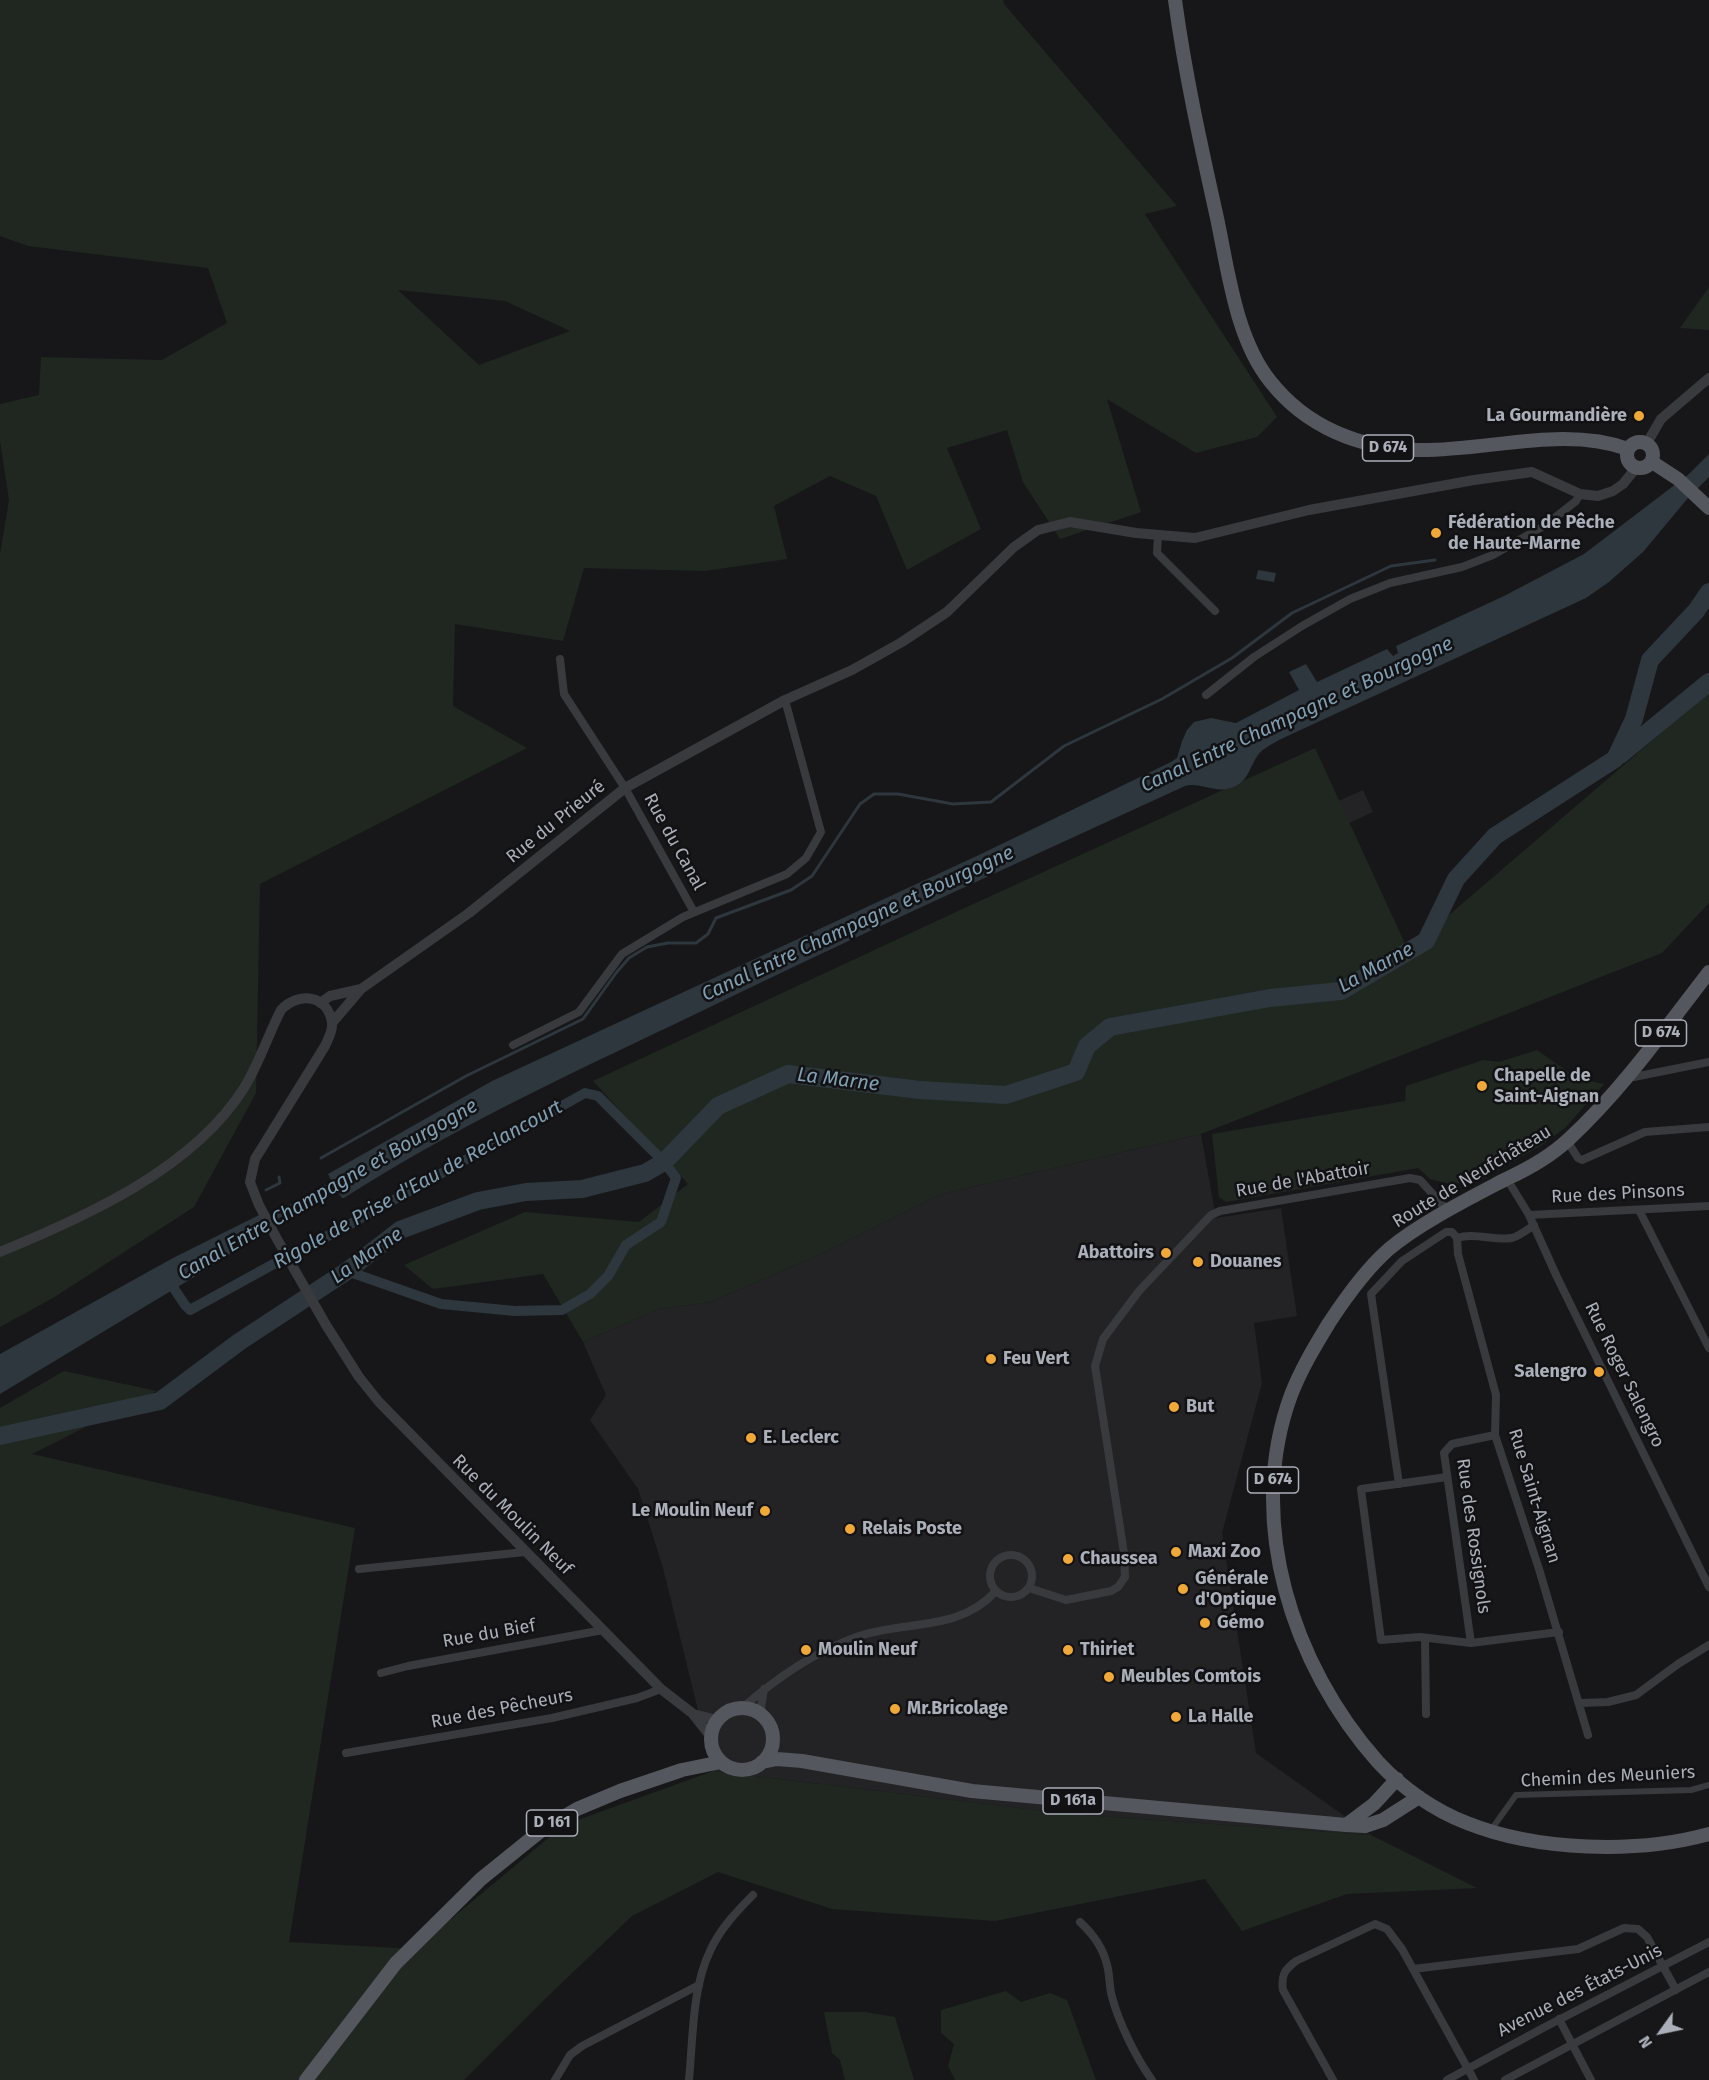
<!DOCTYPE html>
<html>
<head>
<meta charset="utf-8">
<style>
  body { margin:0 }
  #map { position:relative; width:1709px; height:2080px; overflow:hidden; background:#171719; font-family:"Fira Sans",sans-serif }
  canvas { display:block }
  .north { position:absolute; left:1631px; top:2002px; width:60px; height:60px; -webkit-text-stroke:4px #121214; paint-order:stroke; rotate:237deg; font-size:16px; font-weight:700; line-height:24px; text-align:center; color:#aaafb9 }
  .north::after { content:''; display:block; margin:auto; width:21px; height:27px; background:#aaafb9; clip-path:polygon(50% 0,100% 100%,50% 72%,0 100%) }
</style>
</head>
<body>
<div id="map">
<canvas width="1709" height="2080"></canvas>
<div class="north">N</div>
</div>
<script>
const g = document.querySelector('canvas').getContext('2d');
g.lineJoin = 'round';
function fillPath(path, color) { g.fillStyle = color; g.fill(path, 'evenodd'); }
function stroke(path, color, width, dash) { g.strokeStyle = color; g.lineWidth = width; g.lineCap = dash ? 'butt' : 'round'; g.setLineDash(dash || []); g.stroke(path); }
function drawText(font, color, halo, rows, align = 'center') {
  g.font = font + ' "Fira Sans",sans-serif'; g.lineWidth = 5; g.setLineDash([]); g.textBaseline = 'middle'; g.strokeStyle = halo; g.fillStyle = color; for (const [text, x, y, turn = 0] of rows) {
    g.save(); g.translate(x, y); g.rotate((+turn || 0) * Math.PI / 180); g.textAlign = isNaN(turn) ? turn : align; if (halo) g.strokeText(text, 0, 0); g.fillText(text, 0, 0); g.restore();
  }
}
fillPath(new Path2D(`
  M1363 790 1373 812 1347 824 1336 802Z
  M1201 1134 1216 1218 1281 1208 1297 1316 1254 1323 1262 1383 1222 1533 1256 1753 1371 1835 1069 1814 713 1771 663 1568 638 1489 590 1420 606 1395 583 1342 659 1309 710 1302 819 1255 941 1194Z`), '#232326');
fillPath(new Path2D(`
  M0 0H1003L1004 4 1177 206 1145 214 1277 417 1257 437 1196 453 1107 399 1141 512 1060 539 1023 482 1007 430 947 448 981 529 907 570 876 496 830 476 774 506 787 559 705 571 584 568 563 641 455 624 453 706 527 748 260 884 256 1093 194 1207 53 1298 0 1327V554L9 500 0 441V404L39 395 41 357 162 360 227 323 208 268 28 246 0 236ZM398 290 505 301 570 331 479 365Z
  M1709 287V330L1680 328Z
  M1709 692V903L1662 953 1201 1134 941 1194 819 1255 710 1302 659 1309 583 1342 543 1274 433 1289 404 1265 525 1212 639 1222 688 1184 593 1081 971 905 1315 748 1408 950Z
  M1537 1050 1577 1078 1604 1084 1565 1128 1542 1145 1477 1182 1450 1184 1430 1179 1418 1168 1226 1202 1219 1197 1212 1134 1405 1101 1406 1086 1483 1060 1499 1062Z
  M64 1371 157 1391 32 1454 355 1528 289 1942 415 1949 564 1825 713 1771 1069 1814 1371 1835 1477 1888 1347 1894 1242 1931 1205 1879 995 1921 832 1909 718 1872 632 1916 546 1998 464 2080H0V1408Z
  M1006 1991 1021 2002 1050 1993 1067 2000 1096 2080H955L948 2066 954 2044 941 2033V2010Z
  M824 2012H865L895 2017 914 2080H845L840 2060 832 2053Z`), '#1f2720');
fillPath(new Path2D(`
  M1709 454V477L1688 498 1643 552 1609 582 1586 598 1281 739C1274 743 1263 748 1258 755 1248 769 1249 784 1227 789 1213 792 1199 782 1185 786 1015 864 845 941 677 1023 563 1077 450 1130 344 1198H342L335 1188 266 1225 268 1229 199 1274 0 1394V1354L173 1258 259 1215 264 1219 327 1184 331 1180 328 1174 492 1081 981 854 1171 762 1177 758 1182 741 1187 730 1194 722 1211 718 1236 723 1299 690 1289 672 1306 664 1317 682 1387 649 1393 656 1398 653 1396 646 1504 596 1584 554 1689 474Z
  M1258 570 1276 573 1274 582 1256 579Z`), '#2d373d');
stroke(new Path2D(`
  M321 1158 466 1076 583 1019 616 973 629 958 647 947 668 943H696L708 934 716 918 791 890 812 876 860 804 874 794H898L953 804 991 802 1064 746 1162 699 1232 658 1292 613 1391 566 1435 560
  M266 1190 280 1183 279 1177
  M351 1213 356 1221`), '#2d373d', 3);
stroke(new Path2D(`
  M169 1281 185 1305 190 1310 270 1266 356 1221 585 1093 598 1096 664 1162 676 1178 661 1222 626 1245 608 1276 590 1294 562 1310 515 1311 441 1304 347 1271`), '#2d373d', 10);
stroke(new Path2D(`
  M1620 755 1709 682
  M0 1436 160 1401 239 1342 347 1271 400 1230 478 1201 526 1192 582 1189 645 1173 664 1162 718 1106 788 1074 920 1090 1006 1095 1076 1072 1087 1046 1110 1027 1270 998 1341 991 1426 941 1456 879 1495 836 1615 759 1634 719 1650 660 1696 611 1709 592`), '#2d373d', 18);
stroke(new Path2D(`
  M1491 1830 1516 1795 1691 1790 1709 1785`), '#383a3e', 6);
stroke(new Path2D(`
  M1158 535 1157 553 1215 611
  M560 659 564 694 625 788 694 912
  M1206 695 1254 657 1302 626 1350 599 1390 583 1462 567 1493 555 1547 524 1576 501 1580 494
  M513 1045 579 1012 622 954 683 917 787 874 806 858 821 832 785 700
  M1629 1073 1634 1077 1709 1062
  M1567 1141 1578 1158 1582 1160 1645 1132 1709 1127
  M1507 1179 1529 1215 1557 1277 1709 1587
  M1639 1210 1709 1348
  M1529 1215 1709 1206
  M1534 1225C1527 1230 1519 1236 1512 1238 1494 1241 1474 1232 1457 1238L1458 1254 1496 1395 1495 1435 1539 1569 1588 1735
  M1447 1477 1361 1489 1381 1640 1420 1637 1471 1643 1559 1632
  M1399 1484 1371 1294 1402 1261 1446 1232H1452L1457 1238
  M990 1576a21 21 0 1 1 42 0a21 21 0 1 1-42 0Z
  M359 1569 525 1552
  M1029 1588 1066 1600 1111 1591 1118 1587 1125 1577 1124 1553 1095 1366 1103 1339 1139 1291 1211 1215 1220 1211 1410 1178 1420 1180 1448 1211
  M1425 1638 1426 1714
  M1471 1643 1444 1453 1452 1444 1495 1435
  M381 1673 408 1666 603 1630
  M1580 1703 1608 1702 1636 1695 1678 1664 1709 1645
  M742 1708C778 1677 814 1652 859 1636 907 1620 959 1632 996 1591
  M763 1717 761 1707 764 1689
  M346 1753 552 1718 637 1698 661 1689
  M1080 1922C1093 1934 1103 1947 1107 1965 1110 1975 1109 1986 1112 1997 1119 2023 1136 2058 1152 2080
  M1413 1969 1578 1949 1624 1928 1638 1929 1647 1937 1676 1990
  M1559 2019 1591 2080
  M555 2080 570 2055 582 2046 699 1985
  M689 2080C693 2039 692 1988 710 1951 720 1929 736 1912 753 1895
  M1333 2080 1283 1990C1281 1976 1284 1970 1296 1961L1375 1924 1387 1929 1402 1949 1474 2080
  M1447 2080 1543 2028 1709 1942
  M1505 2080 1709 1972`), '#383a3e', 8);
stroke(new Path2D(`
  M1647 443 1661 419 1709 378
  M320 1003 330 996 361 989
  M332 1023 361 989 469 913 625 788 785 700 852 670 902 642 947 612 1014 547 1038 530 1070 522 1136 533 1195 538 1309 510 1474 480 1532 472 1580 494 1598 496 1613 491 1623 484 1636 468
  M0 1252C85 1217 193 1169 244 1088 259 1064 268 1035 281 1010 299 991 328 995 332 1023 333 1031 328 1039 325 1046L255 1159 250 1182 259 1205 277 1239 326 1325 359 1377 379 1402 661 1689 692 1713 711 1737
  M693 1714 717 1720`), '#383a3e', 10);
stroke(new Path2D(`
  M1175 0C1185 74 1201 146 1217 218 1228 270 1236 339 1270 381 1306 427 1359 448 1416 450 1484 452 1563 425 1628 449
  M1627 455a13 13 0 1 1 26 0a13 13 0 1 1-26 0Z
  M1652 462 1678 479 1709 508
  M1709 972C1665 1029 1622 1090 1569 1139 1551 1156 1528 1169 1506 1179 1470 1198 1420 1223 1389 1249 1366 1269 1346 1297 1329 1323 1315 1346 1301 1369 1291 1395 1245 1520 1292 1665 1378 1762 1402 1788 1435 1811 1467 1823 1537 1851 1637 1854 1709 1834
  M711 1739a31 31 0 1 1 62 0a31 31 0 1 1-62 0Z
  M762 1762 777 1759 802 1761 972 1791 1346 1825 1365 1826 1383 1820 1419 1797
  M1346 1825 1374 1804 1397 1779
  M306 2080 396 1963 481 1879 543 1829 577 1809 620 1791 682 1770 721 1762`), '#54575d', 14);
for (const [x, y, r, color] of [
  [1639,416,6,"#f0a939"],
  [1436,533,6,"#f0a939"],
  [1482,1086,6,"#f0a939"],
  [1166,1253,6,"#f0a939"],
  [1198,1262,6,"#f0a939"],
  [991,1359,6,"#f0a939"],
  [1599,1372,6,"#f0a939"],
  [1174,1407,6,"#f0a939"],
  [751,1438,6,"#f0a939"],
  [765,1511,6,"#f0a939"],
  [850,1529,6,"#f0a939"],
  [1176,1552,6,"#f0a939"],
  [1068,1559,6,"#f0a939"],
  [1183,1589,6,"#f0a939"],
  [1205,1623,6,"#f0a939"],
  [806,1650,6,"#f0a939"],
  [1068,1650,6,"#f0a939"],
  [1109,1677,6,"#f0a939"],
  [895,1709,6,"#f0a939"],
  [1176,1717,6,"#f0a939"]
]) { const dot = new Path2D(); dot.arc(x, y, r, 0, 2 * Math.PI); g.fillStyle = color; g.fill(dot); stroke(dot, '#121214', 2); }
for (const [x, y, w] of [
  [1388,448,51],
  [1661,1033,51],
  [1273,1480,51],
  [1073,1801,60],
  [552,1823,51]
]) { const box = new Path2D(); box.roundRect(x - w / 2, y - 13, w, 26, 4.5); g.fillStyle = '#121214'; g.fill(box); stroke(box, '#aaafb9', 1.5); }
drawText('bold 16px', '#aaafb9', null, [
  ["D 674",1388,448],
  ["D 674",1661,1033],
  ["D 674",1273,1480],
  ["D 161a",1073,1801],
  ["D 161",552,1823]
]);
drawText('bold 18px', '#aaafb9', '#121214', [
  ["La Gourmandière",1627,416,"right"],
  ["Fédération de Pêche",1448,523],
  ["de Haute-Marne",1448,544],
  ["Chapelle de",1494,1076],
  ["Saint-Aignan",1494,1097],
  ["Abattoirs",1154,1253,"right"],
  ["Douanes",1210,1262],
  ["Feu Vert",1003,1359],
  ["Salengro",1587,1372,"right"],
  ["But",1186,1407],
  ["E. Leclerc",763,1438],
  ["Le Moulin Neuf",753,1511,"right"],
  ["Relais Poste",862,1529],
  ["Maxi Zoo",1188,1552],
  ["Chaussea",1080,1559],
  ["Générale",1195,1579],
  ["d'Optique",1195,1600],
  ["Gémo",1217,1623],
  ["Moulin Neuf",818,1650],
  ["Thiriet",1080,1650],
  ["Meubles Comtois",1121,1677],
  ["Mr.Bricolage",907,1709],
  ["La Halle",1188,1717]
], 'left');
drawText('18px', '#aaafb9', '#121214', [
  ["Rue du Prieuré",556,822,-39],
  ["Rue du Canal",674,842,61],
  ["Route de Neufchâteau",1472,1177,-31],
  ["Rue de l'Abattoir",1303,1180,-10],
  ["Rue des Pinsons",1618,1194,-3],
  ["Rue Roger Salengro",1624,1375,64],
  ["Rue Saint-Aignan",1534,1496,73],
  ["Rue du Moulin Neuf",512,1515,45],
  ["Rue des Rossignols",1473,1536,82],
  ["Rue du Bief",489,1634,-10],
  ["Rue des Pêcheurs",502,1709,-11],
  ["Chemin des Meuniers",1608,1777,-3],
  ["Avenue des États-Unis",1580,1991,-27]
]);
drawText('italic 20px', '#819fb3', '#121214', [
  ["Canal Entre Champagne et Bourgogne",1297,715,-25],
  ["Canal Entre Champagne et Bourgogne",858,924,-25],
  ["La Marne",1376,968,-29],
  ["La Marne",838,1080,7],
  ["Rigole de Prise d'Eau de Reclancourt",418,1185,-29],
  ["Canal Entre Champagne et Bourgogne",328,1190,-30],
  ["La Marne",367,1256,-35]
]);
</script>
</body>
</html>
